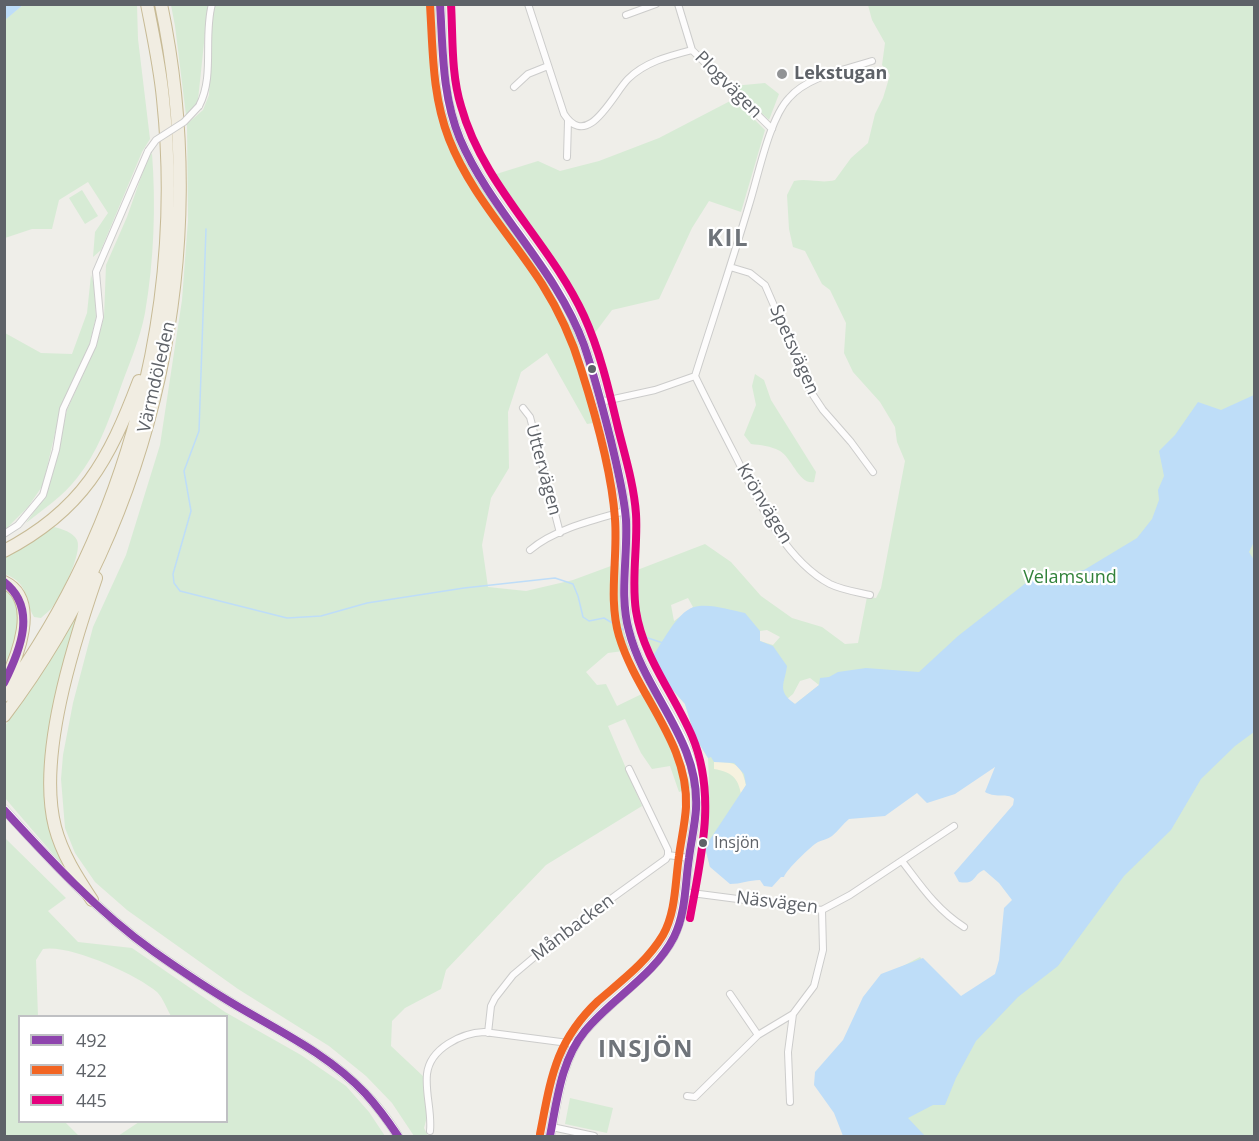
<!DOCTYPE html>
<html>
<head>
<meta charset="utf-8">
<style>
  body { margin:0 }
  #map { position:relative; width:1259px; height:1141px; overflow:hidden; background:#efeee9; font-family:"Open Sans",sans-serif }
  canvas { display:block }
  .frame { position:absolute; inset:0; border:6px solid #5e6268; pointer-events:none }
  .legend { position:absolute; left:18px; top:1015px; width:210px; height:108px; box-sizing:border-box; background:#fff; border:2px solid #bfc0c3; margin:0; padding:8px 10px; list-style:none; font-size:18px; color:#5e6268 }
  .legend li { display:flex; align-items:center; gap:12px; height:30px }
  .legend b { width:30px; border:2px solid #bfc0c3 }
</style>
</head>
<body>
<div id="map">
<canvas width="1259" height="1141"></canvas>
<div class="frame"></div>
<ul class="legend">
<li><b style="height:8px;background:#8e44ad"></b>492</li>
<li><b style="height:8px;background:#f26522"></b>422</li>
<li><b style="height:8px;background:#e5007d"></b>445</li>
</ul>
</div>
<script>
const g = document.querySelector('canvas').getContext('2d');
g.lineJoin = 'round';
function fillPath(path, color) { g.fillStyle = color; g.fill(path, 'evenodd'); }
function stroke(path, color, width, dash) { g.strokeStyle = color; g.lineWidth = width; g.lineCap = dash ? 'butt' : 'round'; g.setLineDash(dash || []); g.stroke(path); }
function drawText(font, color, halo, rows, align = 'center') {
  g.font = font + ' "Open Sans",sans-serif'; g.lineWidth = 4.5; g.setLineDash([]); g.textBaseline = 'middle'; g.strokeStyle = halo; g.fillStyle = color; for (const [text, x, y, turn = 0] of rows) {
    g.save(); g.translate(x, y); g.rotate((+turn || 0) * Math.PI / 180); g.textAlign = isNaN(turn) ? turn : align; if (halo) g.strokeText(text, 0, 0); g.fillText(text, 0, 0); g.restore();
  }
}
fillPath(new Path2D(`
  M23 5H137L138 39 150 139 142 152 101 250 93 257 95 232 108 213 88 182 59 200 52 229H32L5 238 4 20Z
  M171 5H208L198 100 193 109 186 115 175 26Z
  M215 5H435L438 73 442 95 487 193 548 284 575 334 586 374V381L600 422 587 424 547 353 521 372 508 412 509 468 491 498 482 545 488 587 526 591 573 580 619 563 621 614 631 650 608 653 586 672 597 685 606 684 617 706 650 690 684 765 691 788 679 792 670 766 652 769 641 753 625 719 608 726 642 806 546 865 446 970 441 989 405 1008 392 1021 391 1046 424 1077 429 1109 424 1128 428 1136H414L392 1103 366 1076 329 1046 238 989 127 910 95 882 75 853 65 828 61 779 63 755 73 703 93 627 126 555 160 445 182 300 188 220 187 124 203 110 209 95 212 16Z
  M868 5H1254V1136H852L886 975 920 957 944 984 961 1015 1007 976 1034 797 998 749 922 768 710 867 705 847 703 823 709 779 708 758 695 737 685 704 656 671 639 640 633 614 631 590 632 572 705 544 731 562 761 596 792 618 822 627 845 644 858 643 867 597 876 598 881 588 905 461 897 442 895 427 880 402 853 372 844 353 846 323 830 290 822 284 805 251 793 247 789 229 787 195 794 181C809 178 821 184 835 180L851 158 868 143 875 114 883 98 890 75 882 65 885 43 872 20ZM688 598 693 607 674 621 671 605ZM767 630 780 637 773 645 760 641V631ZM810 678 819 685 795 704 787 699 793 694 800 681Z
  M765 83 779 94 769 120 733 86Z
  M734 99 765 130 741 212 709 201 692 228 659 299 612 310 591 338 563 283 490 176 538 161 560 171 599 161 659 138Z
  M152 153C156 206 154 261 145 313 140 340 128 366 119 392 108 422 98 452 77 478 63 496 44 509 26 523L46 495 53 473 67 410 96 346 104 317 106 265 127 217 147 160Z
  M82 190 98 216 85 224 69 198Z
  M91 275 94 284 96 317 88 350 61 407 43 485 28 507 5 530V333L41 353 72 354 87 313Z
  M755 374 764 380 771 400 816 472 814 482C799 485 792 458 780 451 771 446 760 445 751 444L744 435 756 405 752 386Z
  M54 527C62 529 73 532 77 540 83 553 60 598 51 609 48 612 44 615 41 618L34 617C23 598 30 584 5 574L4 557Z
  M5 589C32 607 14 647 5 671Z
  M81 607 53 719 59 854 64 867 5 798V726L42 672Z
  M5 838 66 898 48 911 78 942 132 948 225 1012 301 1055 346 1086 369 1112 385 1136H118L139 1122H226V1016H171C167 1009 163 998 157 992 136 974 69 944 43 949L36 960 38 1016H20V1122H65L79 1136H5Z
  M570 1098 613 1108 607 1133 565 1124Z`), '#d7ebd5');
fillPath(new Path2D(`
  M714 762C735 762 741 763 746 785L741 794C738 777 731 772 714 769Z`), '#f6f2df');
fillPath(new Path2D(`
  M5 4H23V5L5 20Z
  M1254 395V542L1249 552 1254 560V732L1235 746 1201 779 1171 830 1124 876 1058 966 1018 997 976 1041 956 1078 945 1105H933L908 1118 925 1136H843L834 1113 814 1085 815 1072 843 1040 863 997 881 974 923 958 961 996 995 974 999 960 1004 908 1012 900 999 883 984 870C972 875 977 885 959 882L954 873 1013 805 1014 799C1006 792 998 799 985 792L995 767 955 794 927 803 917 793 885 816 849 819C843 824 838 831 832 836 828 839 822 840 818 842 811 846 786 870 784 877H781L772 887 764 886 760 880C749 880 741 884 730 884L710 867 705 847 746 785 744 774 734 763 714 762 711 757 708 758 695 737 685 704 656 671 650 660C661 646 676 612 694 607 709 603 730 610 745 613L760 631V641L773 646 787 666C785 683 776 691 795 704L819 685 820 678 829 677 838 672 866 668 919 672 958 636 1031 579 1084 570 1137 538 1152 519 1159 500 1158 490 1164 476 1159 451 1175 435 1198 402 1221 410Z`), '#beddf8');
stroke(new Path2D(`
  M206 229 199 431 184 471 191 511 173 574 174 583 180 591 287 618 321 616 367 603 464 588 555 578 573 584 578 596 583 617 589 621 604 618 624 630
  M639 635 663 643`), '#beddf8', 1.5);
const street = new Path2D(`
  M528 4 564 114C588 151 613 94 628 79 645 62 669 56 692 50
  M678 4 692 50 772 129
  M626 15 656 4
  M514 87 528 74 548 66
  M199 106C215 76 203 37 212 4
  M567 157 568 121
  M730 267 750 273 765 285 813 395 823 410 851 442 873 472
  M695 376C708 403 722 430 736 457 758 501 785 560 830 584 842 590 857 592 870 595
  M600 402 655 390 695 376C713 319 732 262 749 205 758 177 769 119 789 98 808 76 845 70 872 61
  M523 408 530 417 560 533
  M4 534 18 525 43 495 56 450 63 409 93 345 100 317 96 272 148 151
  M530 550C555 529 593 520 625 511
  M629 769 668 850V855
  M902 861C921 886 937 910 964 927
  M684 892 822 910 850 895 954 826
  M730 994 758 1035
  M488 1033 491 1006 495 998 513 975 557 938 666 859 668 855 689 858
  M687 1096 695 1097 758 1035 793 1014 814 986 823 950 822 910
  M790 1102 788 1052 793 1014
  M552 1127 594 1136
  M430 1131C432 1112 425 1093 427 1074 430 1048 462 1033 484 1032L576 1044`);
const secondary = new Path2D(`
  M440 4C443 39 441 75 450 109 469 184 531 238 566 304 593 354 605 420 619 474 622 492 626 510 626 528 626 563 621 598 629 632 644 688 693 732 696 790 698 813 692 836 689 858 685 884 685 914 673 938 654 974 609 1000 583 1033 561 1061 557 1103 550 1136
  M4 809C50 860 97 911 153 951 181 970 208 989 237 1006 302 1044 357 1069 398 1136`);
const highway = new Path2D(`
  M4 551C83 510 109 460 139 381
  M4 582C41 600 17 658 4 684
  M4 696C128 527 185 307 163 99 160 67 153 35 147 4
  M4 716C156 515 213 251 161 4
  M92 900C77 877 62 854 55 827 37 757 73 645 96 578`);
stroke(street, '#cccccb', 8);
stroke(secondary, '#cbcbca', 10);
stroke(highway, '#c7ba95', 14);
stroke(street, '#fdfcfc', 6);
stroke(secondary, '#fdfcfc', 9);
stroke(highway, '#f1ede2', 12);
const streetBridge = new Path2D(`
  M148 151 156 140 184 122 199 106`);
stroke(streetBridge, '#cccccb', 8, []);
stroke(streetBridge, '#fdfcfc', 6);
stroke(new Path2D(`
  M440 4C443 50 442 96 460 139 492 213 556 268 584 345 595 377 603 409 611 441 617 467 624 493 626 520 628 557 619 595 629 631 645 694 700 740 696 809 695 825 691 842 689 858 685 884 686 913 674 937 654 976 612 998 585 1031 561 1060 557 1100 550 1136
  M4 582C38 608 20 651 4 683
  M4 810C50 860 97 911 153 951 180 970 208 989 237 1006 281 1032 329 1055 365 1093 377 1106 388 1121 398 1136`), '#8e44ad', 8);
stroke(new Path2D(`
  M430 5C433 51 432 95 449 139 470 193 511 236 542 284 559 311 572 339 581 369 595 413 612 473 615 519 618 558 608 598 619 636 637 696 689 743 686 807 685 824 681 840 679 856 675 882 676 912 663 935 647 962 621 981 598 1001 555 1042 551 1078 540 1134`), '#f26522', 8);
stroke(new Path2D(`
  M451 4C453 38 451 74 461 106 483 186 550 242 584 316 600 351 609 390 618 428 625 456 634 485 636 514 638 546 631 579 636 611 643 657 674 694 692 736 717 795 701 857 690 918`), '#e5007d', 8);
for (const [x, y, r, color] of [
  [782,74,6,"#919395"],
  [592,369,5,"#5e6268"],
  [703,843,5,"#5e6268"]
]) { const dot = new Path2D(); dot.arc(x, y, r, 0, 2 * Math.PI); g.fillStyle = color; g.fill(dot); stroke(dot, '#fff', 2); }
drawText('16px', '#5e6268', '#fff', [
  ["Insjön",714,843]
], 'left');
drawText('bold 18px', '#5e6268', '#fff', [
  ["Lekstugan",794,74]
], 'left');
drawText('18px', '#5e6268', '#fff', [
  ["Plogvägen",728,85,45],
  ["Spetsvägen",794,350,66],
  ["Värmdöleden",157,377,-77],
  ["Uttervägen",543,470,75],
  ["Krönvägen",764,504,59],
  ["Näsvägen",777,903,7],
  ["Månbacken",573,928,-37]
]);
drawText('18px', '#32823a', '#fff', [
  ["Velamsund",1070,578]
]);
g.letterSpacing = '1.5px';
drawText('bold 24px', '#6f747a', '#fff', [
  ["KIL",728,239],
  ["INSJÖN",646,1050]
]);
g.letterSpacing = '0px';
</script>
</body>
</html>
